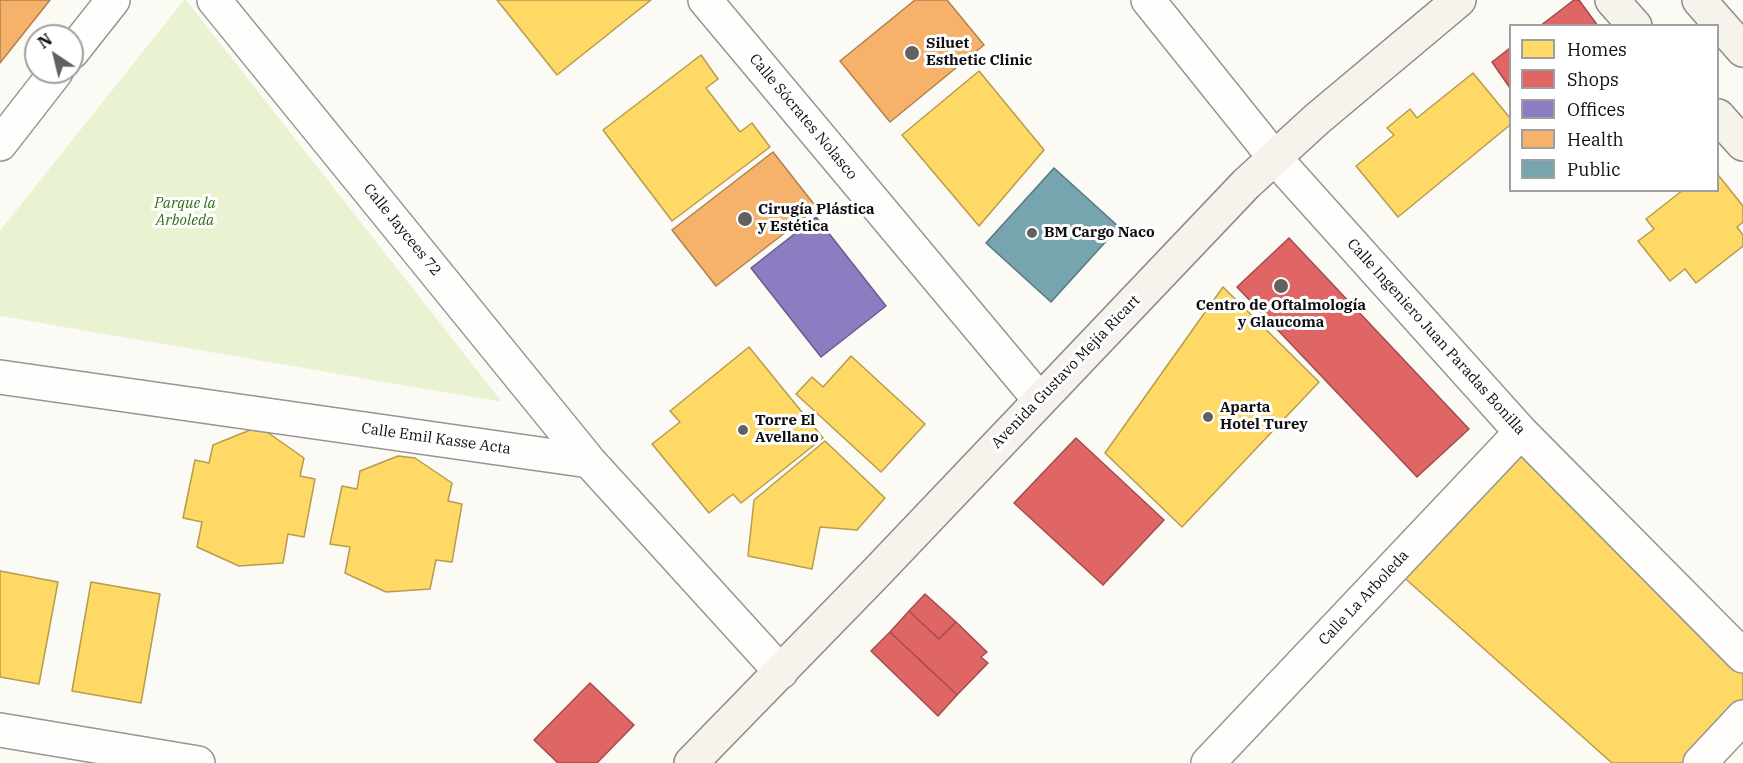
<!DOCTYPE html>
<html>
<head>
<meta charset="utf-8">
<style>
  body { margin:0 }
  #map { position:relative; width:1743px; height:763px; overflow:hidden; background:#fcfaf4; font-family:"IBM Plex Serif",serif }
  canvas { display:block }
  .legend { position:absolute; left:1509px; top:24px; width:210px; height:168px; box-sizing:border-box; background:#fff; border:2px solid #9f9f9f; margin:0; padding:8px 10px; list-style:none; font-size:18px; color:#0f0f0f }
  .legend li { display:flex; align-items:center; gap:12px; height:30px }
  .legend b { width:30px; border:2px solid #9f9f9f }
  .north { position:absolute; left:24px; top:24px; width:60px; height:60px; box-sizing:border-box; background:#fff; border:2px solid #9f9f9f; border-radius:50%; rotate:325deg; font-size:16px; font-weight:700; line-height:24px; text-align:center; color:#0f0f0f }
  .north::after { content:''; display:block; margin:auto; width:21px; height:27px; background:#62615f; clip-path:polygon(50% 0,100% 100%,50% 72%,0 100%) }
</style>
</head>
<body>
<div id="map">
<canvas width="1743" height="763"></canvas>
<ul class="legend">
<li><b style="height:16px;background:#ffd966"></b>Homes</li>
<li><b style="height:16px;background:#e06666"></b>Shops</li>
<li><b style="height:16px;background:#8e7cc3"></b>Offices</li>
<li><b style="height:16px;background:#f6b26b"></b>Health</li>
<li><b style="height:16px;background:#76a5af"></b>Public</li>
</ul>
<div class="north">N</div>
</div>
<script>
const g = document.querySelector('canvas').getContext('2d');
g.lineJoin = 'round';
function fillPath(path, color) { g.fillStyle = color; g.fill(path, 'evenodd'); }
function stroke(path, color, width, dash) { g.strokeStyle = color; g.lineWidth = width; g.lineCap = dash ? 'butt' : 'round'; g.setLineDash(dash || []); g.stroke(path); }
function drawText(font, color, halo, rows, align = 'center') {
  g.font = font + ' "IBM Plex Serif",serif'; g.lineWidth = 6; g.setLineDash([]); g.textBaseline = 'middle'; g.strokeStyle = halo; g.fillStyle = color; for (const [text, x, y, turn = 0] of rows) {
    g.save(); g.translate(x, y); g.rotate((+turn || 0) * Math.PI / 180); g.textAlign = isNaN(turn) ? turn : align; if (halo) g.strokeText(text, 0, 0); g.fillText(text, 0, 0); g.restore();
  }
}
fillPath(new Path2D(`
  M184 0H186L502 402 0 316V231Z`), '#e9f3d2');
const homes = new Path2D(`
  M497 0H651L557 75Z
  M701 55 718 79 706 88 740 132 752 123 770 147 672 221 603 130Z
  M979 71 1044 150 979 226 902 135Z
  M1473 73 1510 118V125L1398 217 1356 166 1394 135 1387 128 1410 109 1417 118Z
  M1719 176 1743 206V222L1737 227 1743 235V246L1696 283 1685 269 1670 281 1638 241 1654 229 1646 219 1683 190H1718V177Z
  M1223 287 1319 382 1182 527 1105 453Z
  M749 347 823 438 741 503 733 494 709 513 652 444 680 422 670 411Z
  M851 356 925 424 881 472 796 394 812 377 823 387Z
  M250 430 267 432 304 458 300 476 315 479 304 537 288 534 283 563 239 566 197 547 202 522 183 518 195 460 209 463 213 445Z
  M1515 438 1743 668V707L1696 763H1612L1399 573Z
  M825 441 885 498 857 530 820 527 812 569 748 556 754 500Z
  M398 456 415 458 452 483 448 501 462 504 452 562 436 560 430 589 386 592 345 573 350 547 330 544 342 486 357 489 360 471Z
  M0 571 58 582 39 684 0 677Z
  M91 582 160 594 141 703 72 691Z`);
fillPath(homes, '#ffd966');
stroke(homes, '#b79c4c', 1.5);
const shops = new Path2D(`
  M1574 0H1579L1598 26H1540Z
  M1510 48V88L1492 62Z
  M1289 238 1469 429 1417 477 1237 287Z
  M1076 438 1164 520 1103 585 1014 503Z
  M925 594 956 622 939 639 909 611Z
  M909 611 939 639 956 622 987 652 981 657 988 663 957 695 890 632Z
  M890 632 957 695 938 716 871 651Z
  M590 683 634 725 597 763H558L534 740Z`);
fillPath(shops, '#e06666');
stroke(shops, '#a14c4c', 1.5);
const offices = new Path2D(`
  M816 217 886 306 821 357 751 268Z`);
fillPath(offices, '#8e7cc3');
stroke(offices, '#685b8d', 1.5);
const health = new Path2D(`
  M0 0H50L0 63Z
  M915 0H947L984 45 890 122 840 61Z
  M773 152 817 208 716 286 672 230Z`);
fillPath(health, '#f6b26b');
stroke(health, '#b1814f', 1.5);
const public = new Path2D(`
  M1054 168 1119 227 1051 302 986 243Z`);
fillPath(public, '#76a5af');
stroke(public, '#57787f', 1.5);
const street = new Path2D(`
  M214 0 589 461 781 672
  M705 0 1039 399
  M1148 0 1274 157 1521 432 1743 656
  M72 52 113 0
  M0 144 56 72
  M0 377 589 461
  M0 730 198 763
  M1208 763 1521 432
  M1700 763 1743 717`);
const secondary = new Path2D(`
  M1612 0 1635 26
  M1699 0 1743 50
  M1718 116 1743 144
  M691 763 876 573 1246 184 1317 119 1459 0`);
stroke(street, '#969592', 36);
stroke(secondary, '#8c8b89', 36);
stroke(street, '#fffefd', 33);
stroke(secondary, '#f5f3eb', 33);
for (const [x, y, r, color] of [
  [912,53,8,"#62615f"],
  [745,219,8,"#62615f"],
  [1032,233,6,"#62615f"],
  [1281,286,8,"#62615f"],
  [1208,417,6,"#62615f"],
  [743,430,6,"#62615f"]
]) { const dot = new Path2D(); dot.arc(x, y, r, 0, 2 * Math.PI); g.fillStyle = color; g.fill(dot); stroke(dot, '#fff', 2); }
drawText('bold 15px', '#0f0f0f', '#fff', [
  ["Siluet",926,44],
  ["Esthetic Clinic",926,61],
  ["Cirugía Plástica",758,210],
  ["y Estética",758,227],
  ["BM Cargo Naco",1044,233],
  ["Centro de Oftalmología",1281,306,"center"],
  ["y Glaucoma",1281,323,"center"],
  ["Aparta",1220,408],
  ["Hotel Turey",1220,425],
  ["Torre El",755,421],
  ["Avellano",755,438]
], 'left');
drawText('15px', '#0f0f0f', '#fff', [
  ["Calle Sócrates Nolasco",803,117,50],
  ["Calle Jaycees 72",402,230,51],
  ["Calle Ingeniero Juan Paradas Bonilla",1436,337,48],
  ["Avenida Gustavo Mejía Ricart",1066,372,-46],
  ["Calle Emil Kasse Acta",436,439,8],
  ["Calle La Arboleda",1364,598,-47]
]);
drawText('italic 15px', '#336e18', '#fff', [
  ["Parque la",185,204],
  ["Arboleda",185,221]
]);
</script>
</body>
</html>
